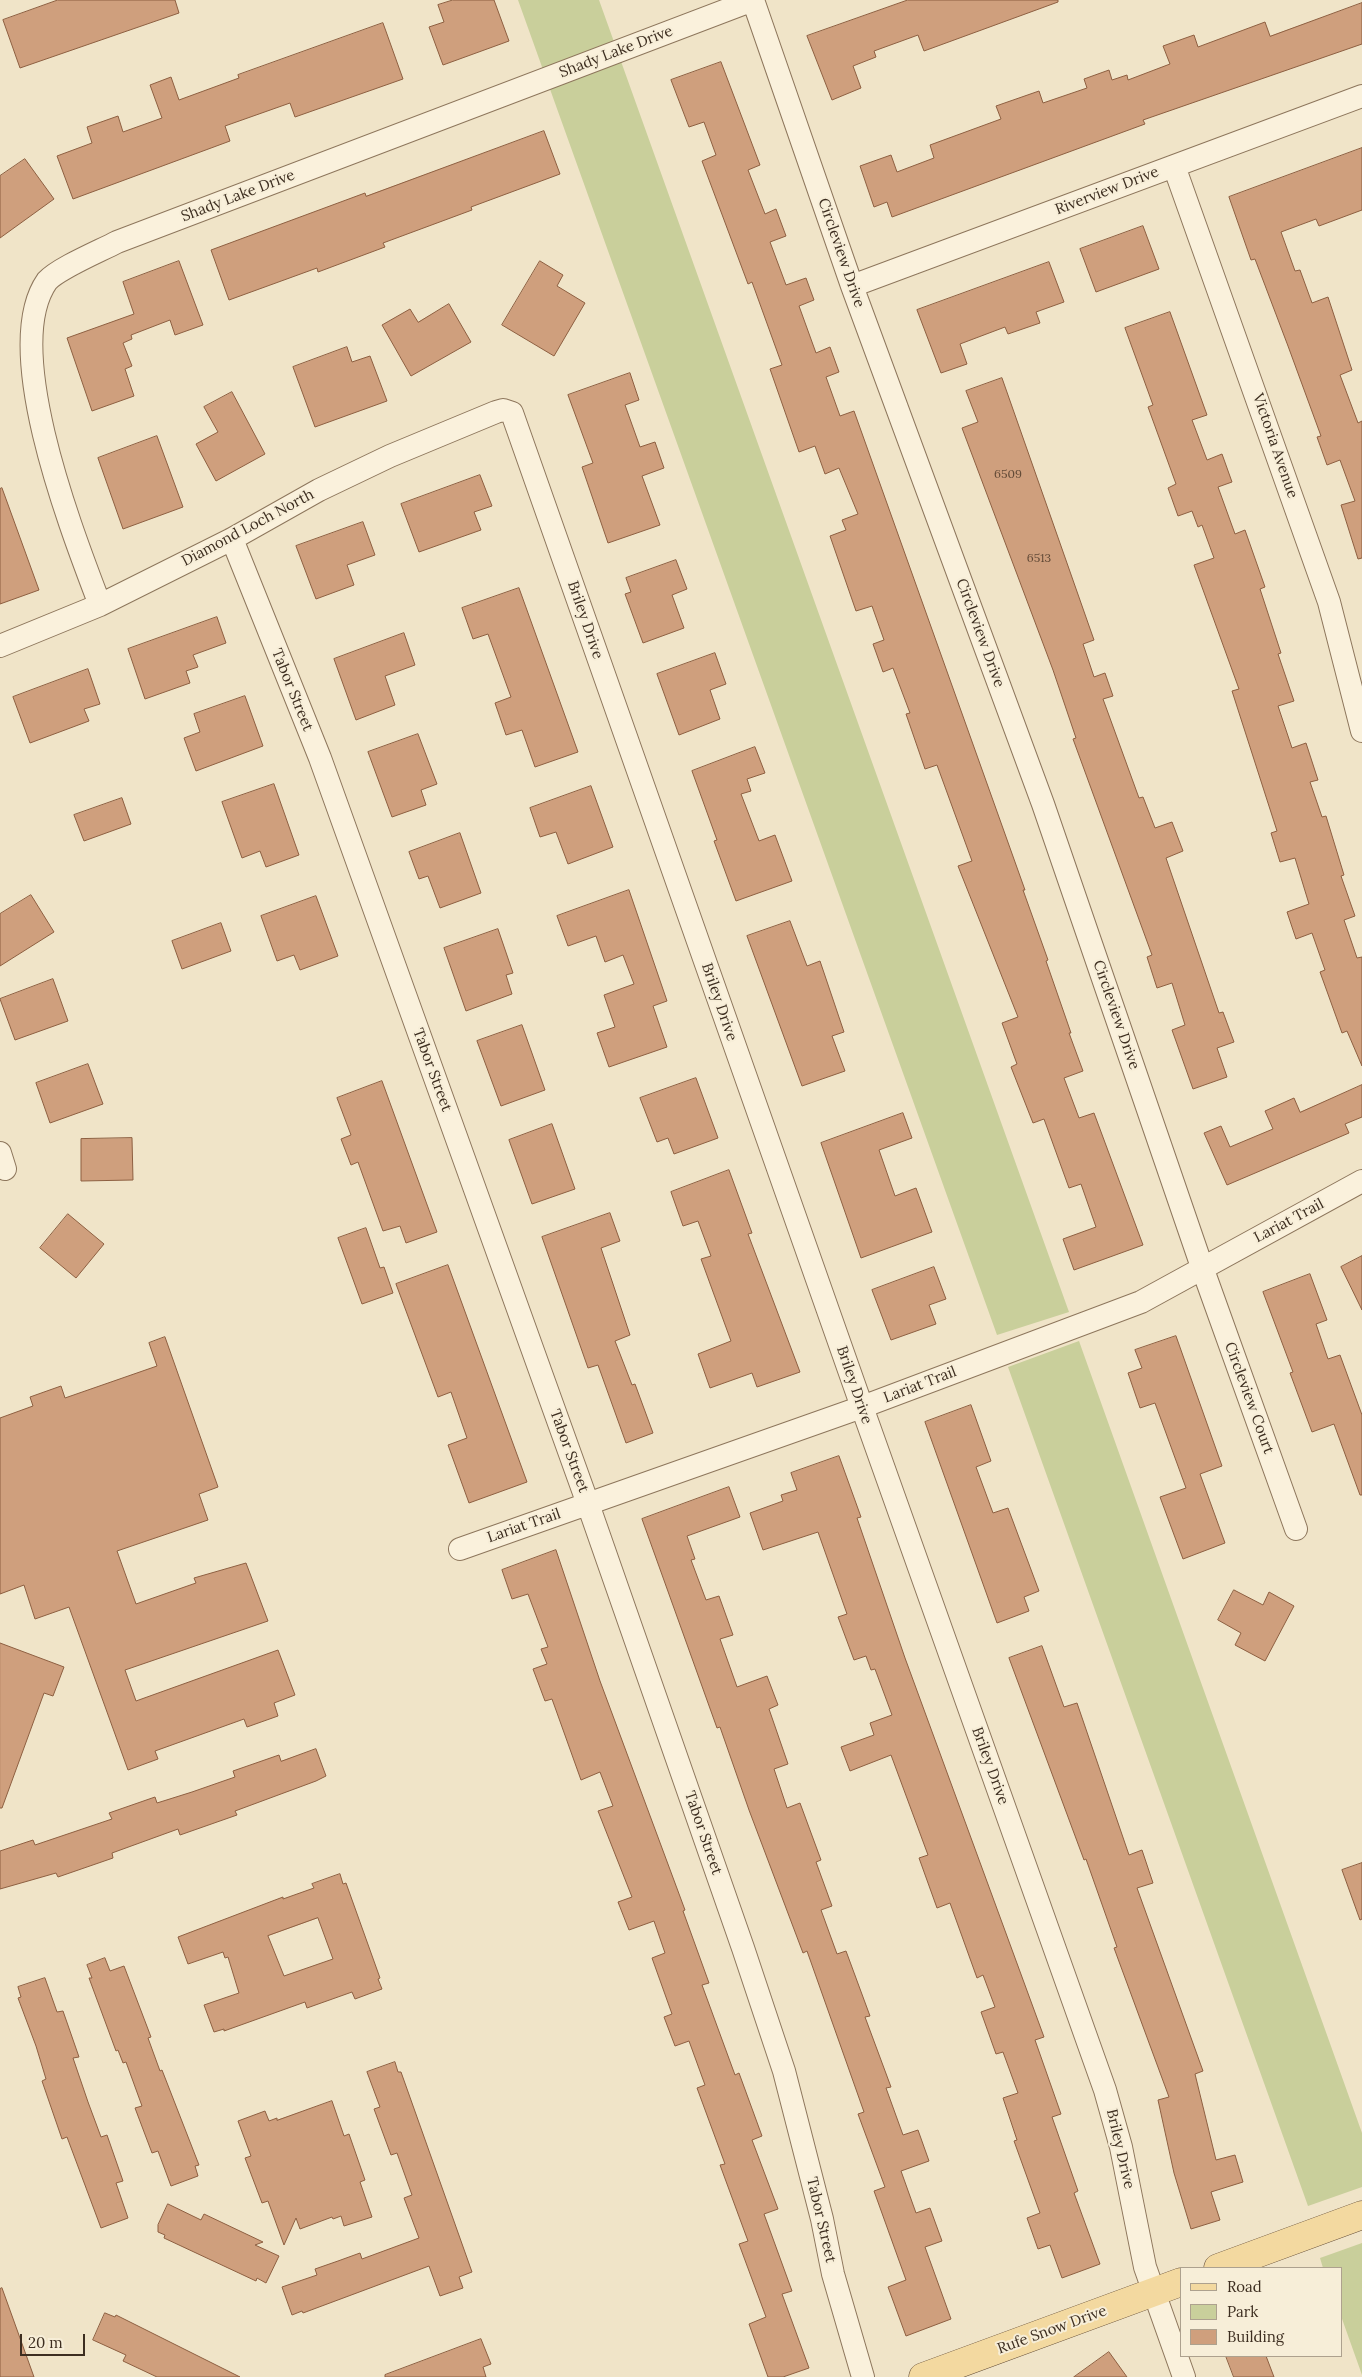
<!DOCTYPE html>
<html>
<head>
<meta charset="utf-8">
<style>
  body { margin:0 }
  #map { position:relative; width:1362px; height:2377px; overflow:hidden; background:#f0e4c8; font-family:Lora,serif }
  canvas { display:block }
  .legend { position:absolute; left:1180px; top:2267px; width:162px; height:90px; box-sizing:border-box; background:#f7eed8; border:1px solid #ada18e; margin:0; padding:6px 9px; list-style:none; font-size:15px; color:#3d2e20 }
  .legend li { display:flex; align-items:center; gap:10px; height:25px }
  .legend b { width:25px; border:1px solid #ada18e }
  .scale { position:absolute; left:20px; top:2334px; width:65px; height:22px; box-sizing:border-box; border:2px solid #3d2e20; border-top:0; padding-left:6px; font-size:15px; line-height:18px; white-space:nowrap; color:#3d2e20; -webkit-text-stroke:4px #f7eed8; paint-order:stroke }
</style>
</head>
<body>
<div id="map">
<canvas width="1362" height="2377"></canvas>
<ul class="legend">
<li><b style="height:6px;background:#f3d9a0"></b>Road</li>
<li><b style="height:14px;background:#c9cf9b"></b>Park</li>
<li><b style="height:14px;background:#cf9f7d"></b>Building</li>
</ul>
<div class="scale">20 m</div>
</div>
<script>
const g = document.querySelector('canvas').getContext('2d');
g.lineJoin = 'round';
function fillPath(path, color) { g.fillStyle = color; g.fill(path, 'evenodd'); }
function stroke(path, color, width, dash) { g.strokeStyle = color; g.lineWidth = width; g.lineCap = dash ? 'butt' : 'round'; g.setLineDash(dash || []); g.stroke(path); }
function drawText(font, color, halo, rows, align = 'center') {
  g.font = font + ' Lora,serif'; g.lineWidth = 4; g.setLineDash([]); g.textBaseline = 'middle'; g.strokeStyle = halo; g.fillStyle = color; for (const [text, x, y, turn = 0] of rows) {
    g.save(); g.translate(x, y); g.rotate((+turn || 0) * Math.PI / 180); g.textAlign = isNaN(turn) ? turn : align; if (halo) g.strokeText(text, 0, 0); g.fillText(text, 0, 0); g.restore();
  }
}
fillPath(new Path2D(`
  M518 0H599L1069 1312 997 1335Z
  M1079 1341 1362 2133V2187L1308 2206 1008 1367Z
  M1362 2243V2375L1341 2316V2268H1323L1320 2258Z`), '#c9cf9b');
const building = new Path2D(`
  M58 0H175L179 13 20 68 3 20Z
  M453 0H494L509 41 443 65 429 27 444 22 438 5Z
  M908 0H1058V2L924 51 918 35 874 51 876 57 853 66 861 88 832 100 807 36Z
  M1362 3V44L1143 120 1145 124 892 217 887 202 874 207 860 166 891 155 897 172 934 158 930 145 1001 119 996 106 1039 91 1043 103 1087 88 1084 79 1109 70 1112 80 1127 75 1128 80 1170 64 1163 46 1194 35 1198 47 1265 22 1270 36Z
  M383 23 403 79 295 117 290 103 225 126 230 141 73 199 57 156 92 143 87 127 118 116 123 132 162 118 150 85 171 77 179 100 239 78 238 75Z
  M721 62 760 165 748 170 765 214 776 209 786 236 770 242 786 285 806 278 814 300 799 306 816 353 830 347 839 372 826 377 840 416 854 411 1025 890H1023L1048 960 1046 961 1071 1033H1069L1083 1071 1064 1078 1079 1118 1094 1113 1143 1245 1074 1270 1063 1239 1096 1227 1081 1184 1069 1188 1044 1119 1033 1123 1011 1067 1017 1064 1002 1023 1018 1017 958 866 972 861 937 765 925 769 906 714 910 713 893 668 883 672 873 644 884 640 872 606 856 611 830 536 846 530 842 520 858 514 839 468 825 474 815 446 799 452 770 369 782 365 752 282 748 284 702 161 716 155 704 122 689 127 671 80Z
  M544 131 560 174 471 207 472 210 383 243 385 247 318 272 317 268 229 300 211 250 365 193 366 196Z
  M1362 148V210L1319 226 1316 219 1281 232 1295 271 1300 270 1312 303 1328 297 1352 370 1340 375 1358 423 1362 421V558L1358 559 1341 505 1355 501 1340 460 1327 465 1317 437 1321 436 1288 346 1255 259 1251 260 1229 197Z
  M25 159 54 199 0 238V176Z
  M1143 226 1159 269 1096 292 1080 249Z
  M179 261 203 325 175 335 170 320 131 335 132 339 123 343 132 366 125 369 134 396 92 411 67 338 134 314 123 282Z
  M540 261 563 275 557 286 585 303 554 356 502 325Z
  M1049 262 1064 302 1036 312 1040 323 1008 334 1005 327 960 344 967 364 941 373 917 310Z
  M449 304 471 342 411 376 382 325 410 309 418 322Z
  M1170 312 1207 415 1192 420 1207 460 1222 454 1232 482 1218 487 1235 534 1245 530 1265 587 1260 589 1281 653 1278 654 1294 701 1278 706 1292 748 1306 743 1318 780 1310 782 1322 817 1326 816 1344 875 1341 876 1355 916 1344 920 1357 958 1362 957V1066L1347 1031 1342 1033 1320 972 1325 970 1312 933 1296 939 1287 912 1309 904 1295 858 1280 862 1271 833 1277 831 1232 691 1239 689 1194 565 1214 558 1202 525 1198 527 1192 511 1178 516 1168 488 1176 484 1148 407 1153 405 1125 328Z
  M347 347 352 362 370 356 387 401 315 427 293 367Z
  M630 373 639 400 625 405 640 447 655 442 664 468 642 476 660 525 608 543 582 467 593 463 568 395Z
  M1002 378 1094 640 1083 644 1094 677 1105 673 1113 696 1103 699 1139 798 1143 797 1155 828 1172 822 1183 851 1166 858 1219 1013 1223 1012 1234 1042 1217 1048 1227 1077 1193 1089 1172 1030 1185 1025 1172 983 1157 988 1147 957 1152 955 1073 739 1076 738 1053 670 962 428 978 422 966 391Z
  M232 392 265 454 216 481 196 444 218 432 204 407Z
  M157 436 183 507 123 529 98 458Z
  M480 475 492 506 474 512 481 530 419 552 401 504Z
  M2 488 39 590 0 604V489Z
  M363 522 375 555 347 565 354 585 316 599 296 546Z
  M676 560 687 589 672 595 684 628 643 643 625 594 631 592 626 578Z
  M519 588 578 752 535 767 522 730 506 735 495 703 511 697 488 634 473 639 462 608Z
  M217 617 226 643 193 655 198 667 186 671 190 683 145 699 128 649Z
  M404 633 415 665 385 676 395 705 356 720 334 659Z
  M715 653 726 684 710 690 720 719 679 735 657 674Z
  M88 669 100 704 84 709 89 721 30 743 13 697Z
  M245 696 263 746 196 771 184 738 200 732 194 714Z
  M418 734 437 784 421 790 426 805 392 817 368 752Z
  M755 747 765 773 747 779 751 791 741 794 759 841 775 835 792 881 736 901 714 841 717 840 692 771Z
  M274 784 299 855 266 867 260 851 242 858 222 802Z
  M591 786 613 847 568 864 556 832 540 837 530 808Z
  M122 798 131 824 84 841 74 815Z
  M460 833 481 893 440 908 428 876 419 879 409 852Z
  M629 890 667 1001 653 1006 667 1047 609 1067 597 1033 615 1027 604 995 634 984 623 955 605 962 596 936 568 946 557 916Z
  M31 895 54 932 0 966V914Z
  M316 896 338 956 300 970 294 955 277 961 261 916Z
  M790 921 807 966 820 961 844 1032 832 1036 845 1071 802 1086 747 936Z
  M221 923 231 951 182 969 172 941Z
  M498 929 513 973 506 975 512 994 466 1011 444 948Z
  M53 979 68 1021 15 1040 0 999Z
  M522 1025 545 1090 501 1106 477 1041Z
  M88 1064 103 1104 50 1123 36 1083Z
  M696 1078 718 1138 674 1154 668 1138 657 1142 640 1098Z
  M382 1081 437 1232 406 1243 400 1226 383 1231 358 1162 351 1165 341 1139 351 1135 337 1098Z
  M1362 1085V1117L1345 1124 1349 1133 1227 1185 1204 1133 1221 1126 1230 1147 1273 1129 1265 1111 1294 1098 1300 1112Z
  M903 1113 912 1138 879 1150 895 1196 916 1188 932 1232 861 1258 821 1143Z
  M552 1124 575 1189 532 1204 509 1140Z
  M132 1138 133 1180 81 1181V1139Z
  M729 1170 752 1233 748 1234 800 1372 757 1387 752 1373 710 1388 698 1354 731 1341 701 1259 711 1256 698 1221 683 1226 671 1192Z
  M610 1213 620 1241 601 1248 630 1335 615 1341 632 1385 635 1384 653 1433 626 1443 598 1365 588 1368 542 1237Z
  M68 1214 104 1244 76 1278 40 1248Z
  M366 1228 380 1268 384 1267 393 1293 362 1304 338 1238Z
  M1362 1256V1310L1341 1267Z
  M448 1265 527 1482 469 1503 448 1445 467 1438 451 1392 438 1397 396 1284Z
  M934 1267 946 1299 929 1305 936 1324 891 1340 872 1290Z
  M1310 1274 1327 1320 1316 1324 1328 1359 1340 1355 1362 1415V1495H1360L1334 1424 1312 1432 1290 1373 1293 1372 1263 1292Z
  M1176 1336 1222 1466 1200 1474 1225 1543 1183 1559 1160 1497 1186 1488 1155 1403 1140 1408 1128 1373 1142 1368 1135 1350Z
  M165 1337 218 1487 199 1494 208 1520 117 1551 136 1604 196 1583 194 1578 246 1563 268 1621 125 1670 136 1701 278 1650 295 1695 274 1703 278 1716 247 1727 244 1719 155 1751 158 1759 128 1770 69 1607 35 1619 24 1585 0 1594V1418L33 1406 30 1397 61 1386 65 1398 157 1366 149 1343Z
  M971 1405 991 1461 976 1467 993 1513 1008 1508 1039 1591 1024 1597 1029 1611 997 1623 925 1422Z
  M839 1456 861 1517 857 1518 905 1658 1044 2037 1035 2040 1061 2114 1052 2117 1078 2191 1074 2193 1100 2264 1062 2278 1050 2245 1038 2249 1027 2218 1040 2213 1014 2141 1017 2140 1003 2098 1018 2093 1003 2052 996 2054 981 2012 995 2007 983 1975 977 1978 950 1903 937 1908 919 1858 928 1855 891 1755 850 1771 841 1747 874 1735 870 1723 892 1715 875 1669 871 1670 866 1656 854 1660 838 1617 847 1614 818 1532 763 1550 750 1513 783 1501 781 1495 797 1490 791 1473Z
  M729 1487 740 1517 687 1536 695 1559 691 1560 706 1600 719 1596 733 1635 720 1639 737 1687 767 1676 778 1705 769 1709 788 1764 774 1769 787 1808 800 1803 821 1860 816 1862 832 1906 821 1910 837 1954 846 1951 870 2016 865 2017 891 2087 886 2088 903 2135 918 2130 929 2161 901 2171 916 2213 930 2208 942 2241 925 2247 951 2319 906 2336 888 2287 906 2280 874 2191 885 2187 858 2114 864 2112 807 1951 803 1953 749 1810 720 1727 717 1728 642 1519Z
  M556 1550 600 1681 685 1910 683 1911 709 1983 702 1985 735 2075 739 2073 762 2136 752 2140 778 2209 764 2214 792 2291 782 2294 809 2368 783 2377H768L749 2324 766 2317 739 2244 748 2241 720 2165 725 2164 697 2088 705 2085 689 2041 675 2046 664 2017 672 2014 652 1958 665 1953 654 1921 629 1930 618 1902 632 1897 598 1811 613 1806 600 1772 581 1780 552 1699 545 1701 533 1669 547 1664 541 1649 548 1647 528 1594 512 1599 502 1570Z
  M1234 1590 1263 1605 1269 1592 1294 1606 1265 1661 1235 1645 1241 1633 1218 1620Z
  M0 1643 64 1667 53 1696 44 1693 2 1808H0Z
  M1042 1646 1064 1707 1077 1703 1129 1855 1142 1850 1153 1883 1137 1888 1203 2071 1195 2074 1216 2160 1235 2155 1243 2182 1211 2192 1220 2220 1191 2229 1174 2173 1158 2100 1169 2097 1114 1948 1117 1947 1086 1859 1084 1860 1009 1658Z
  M316 1749 326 1776 316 1781 235 1811 237 1815 180 1835 178 1829 112 1853 113 1858 58 1877 56 1873 0 1889V1851L33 1840 35 1845 112 1819 109 1813 155 1797 157 1803 192 1792 235 1777 233 1771 279 1755 281 1761Z
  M1362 1863V1919L1360 1920 1342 1870Z
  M340 1874 343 1884 346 1883 380 1978 378 1979 382 1989 355 1999 352 1992 307 2008 305 2002 224 2031V2029L214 2032 204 2005 239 1993 228 1957 225 1958 223 1952 188 1964 178 1937 283 1897V1899L314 1888 312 1884ZM318 1918 333 1959 284 1976 268 1936Z
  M105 1958 110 1971 124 1966 151 2037 148 2038 160 2071 162 2070 199 2165 195 2166 198 2176 171 2186 158 2151 152 2153 135 2108 142 2106 126 2062 123 2063 118 2050 116 2051 89 1978H92L87 1965Z
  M45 1978 57 2012 63 2011 79 2057 73 2058 88 2102 101 2137 107 2135 123 2181 116 2183 128 2218 101 2228 67 2137 62 2139 42 2081 46 2079 36 2046 18 1998 21 1997 18 1987Z
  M395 2062 398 2072H401L472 2272 459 2277 463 2288 440 2296 429 2266 303 2313 302 2311 292 2315 282 2287 317 2275 315 2269 338 2261 360 2253 362 2259 419 2238 404 2198 412 2195 397 2153 391 2155 374 2109 380 2107 367 2072Z
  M332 2101 344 2136 349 2134 365 2180 360 2182 372 2217 344 2226 341 2216 333 2219 332 2217 300 2229 296 2218 284 2245 268 2201 262 2203 245 2158 251 2156 238 2121 265 2111 269 2121 277 2118V2120Z
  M168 2204 201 2220 204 2214 263 2242 255 2245 279 2256 266 2283 257 2278 256 2281 164 2238 165 2235 158 2232V2225Z
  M2 2288 34 2377H0V2289Z
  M105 2313 115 2317 116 2315 240 2377H157L123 2361 126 2355 93 2340Z
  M481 2339 491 2364 483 2367 486 2377H385V2375Z
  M1109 2352 1127 2377H1074Z
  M1226 2356H1266L1274 2377H1234Z`);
fillPath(building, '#cf9f7d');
stroke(building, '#8d5f41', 1);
const minor = new Path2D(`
  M753 0 852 286 1043 804 1202 1267 1296 1529
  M1174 166 1329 602 1362 731
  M852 286 1362 96
  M232 539 320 758 588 1504 743 1948 784 2071 822 2219 833 2274 863 2377
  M100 605C72 531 0 348 47 281 59 268 100 251 117 242L753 0
  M0 646 100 605 232 539 319 490 390 456 496 412 503 410 512 413 862 1407 1105 2090 1121 2147 1145 2267 1184 2377
  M0 1153 5 1169
  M460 1549 862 1407 1141 1302 1362 1181`);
const major = new Path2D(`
  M1218 2268 1362 2215
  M923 2377 1181 2282`);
stroke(minor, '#8d765c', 24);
stroke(major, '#5b4430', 29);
stroke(minor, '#faf1dc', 22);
stroke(major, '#f3d9a0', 28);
drawText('12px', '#624a37', null, [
  ["6509",1008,475],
  ["6513",1039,559]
]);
drawText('15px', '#3d2e20', '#f7eed8', [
  ["Shady Lake Drive",616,52,-21],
  ["Riverview Drive",1107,191,-21],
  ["Shady Lake Drive",238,196,-21],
  ["Circleview Drive",841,253,71],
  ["Victoria Avenue",1275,446,71],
  ["Diamond Loch North",248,528,-28],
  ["Briley Drive",585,620,71],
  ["Circleview Drive",980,633,70],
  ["Tabor Street",292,690,68],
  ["Briley Drive",719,1002,71],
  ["Circleview Drive",1116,1015,71],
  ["Tabor Street",432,1070,70],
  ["Lariat Trail",1289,1221,-28],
  ["Briley Drive",854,1385,71],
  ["Lariat Trail",920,1385,-21],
  ["Circleview Court",1249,1398,70],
  ["Tabor Street",569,1451,70],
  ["Lariat Trail",524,1526,-19],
  ["Briley Drive",990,1766,70],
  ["Tabor Street",703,1833,71],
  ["Briley Drive",1120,2149,77],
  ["Tabor Street",821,2220,77],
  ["Rufe Snow Drive",1052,2330,-20]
]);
</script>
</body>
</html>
